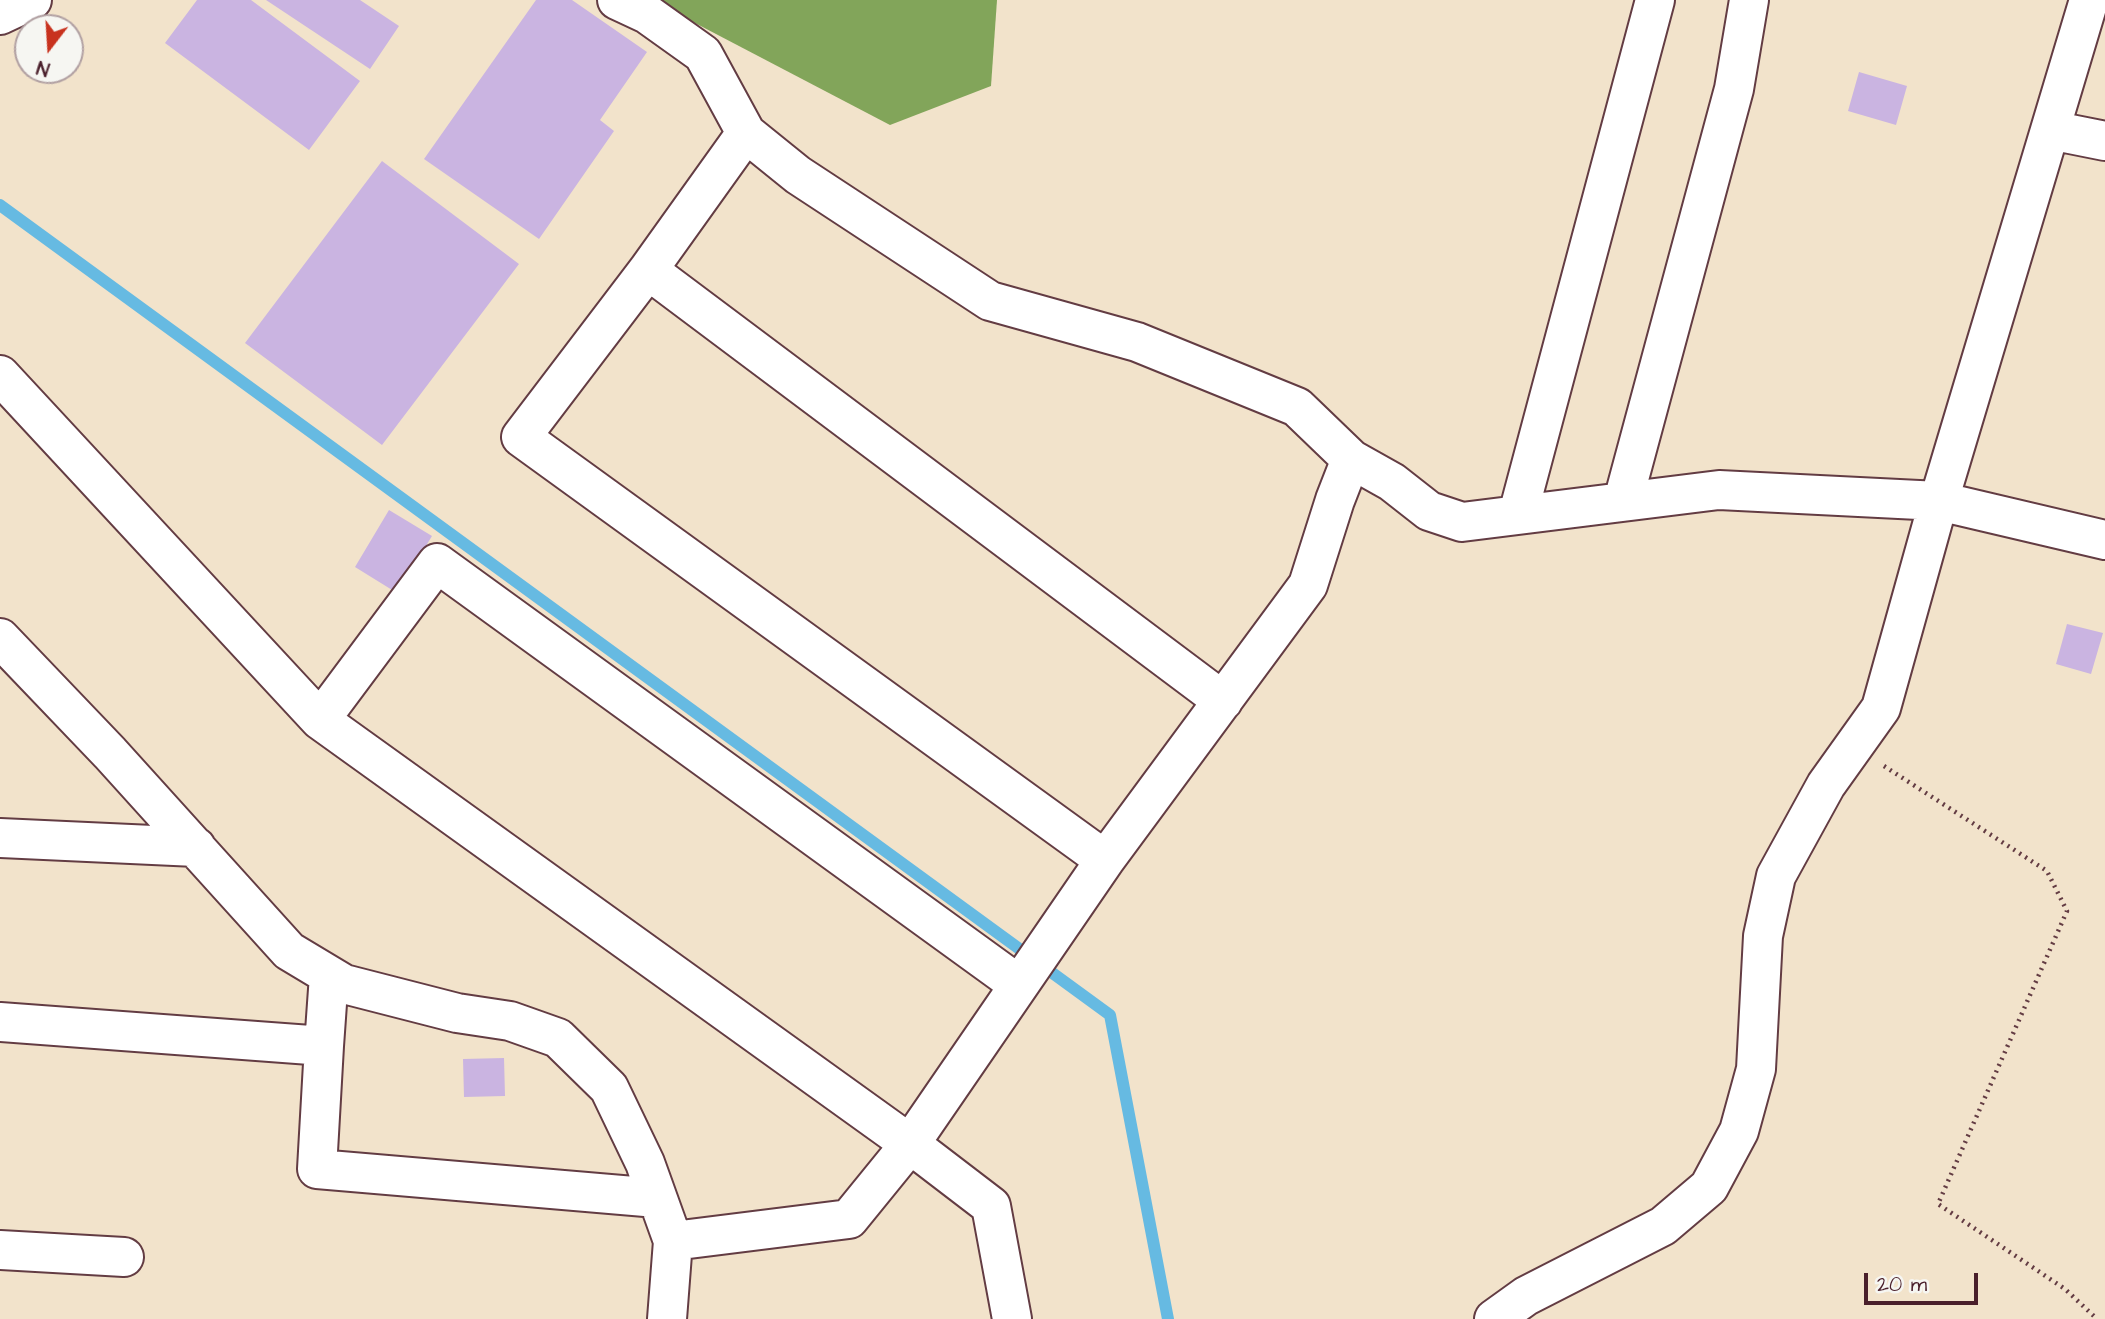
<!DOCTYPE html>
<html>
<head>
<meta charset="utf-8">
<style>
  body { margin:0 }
  #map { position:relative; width:2105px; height:1319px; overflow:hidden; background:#f2e3cb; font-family:"Architects Daughter",sans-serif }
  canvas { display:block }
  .north { position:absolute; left:14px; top:14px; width:70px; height:70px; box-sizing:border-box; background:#f6f6f2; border:2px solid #b1a0a2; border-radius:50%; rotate:197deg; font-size:19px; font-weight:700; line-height:28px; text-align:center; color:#4a1f2b }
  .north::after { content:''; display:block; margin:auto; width:24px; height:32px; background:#c8321e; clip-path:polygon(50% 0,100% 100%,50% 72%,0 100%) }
  .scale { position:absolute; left:1864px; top:1273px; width:114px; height:32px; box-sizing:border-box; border:4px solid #4a1f2b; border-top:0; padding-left:9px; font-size:21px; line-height:24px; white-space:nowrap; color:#4a1f2b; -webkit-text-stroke:5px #f6f6f2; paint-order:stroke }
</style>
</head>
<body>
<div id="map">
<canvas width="2105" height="1319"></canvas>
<div class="north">N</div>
<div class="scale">20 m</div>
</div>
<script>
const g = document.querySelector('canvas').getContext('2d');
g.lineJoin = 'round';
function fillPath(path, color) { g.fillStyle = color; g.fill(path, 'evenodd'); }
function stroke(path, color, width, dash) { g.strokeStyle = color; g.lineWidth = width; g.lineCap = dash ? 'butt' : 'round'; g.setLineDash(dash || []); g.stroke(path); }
fillPath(new Path2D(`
  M651 0H997L991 86 890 125Z`), '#82a55a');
stroke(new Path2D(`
  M0 205 1110 1015 1168 1319`), '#66bae2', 12);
fillPath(new Path2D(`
  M197 0H251L360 81 309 150 165 43Z
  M266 0H360L399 26 370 69Z
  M536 0H572L647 52 600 120 614 131 539 239 424 159Z
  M1859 72 1907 86 1896 125 1848 111Z
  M382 161 519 264 382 445 245 343Z
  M389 510 432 536 397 593 355 567Z
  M2067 624 2103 633 2091 674 2056 664Z
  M504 1058 505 1096 464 1097 463 1059Z`), '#cab4e1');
const minor = new Path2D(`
  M617 0 647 14 703 54 746 133 798 175 990 301 1137 342 1297 407 1351 459 1392 482 1429 511 1462 522 1719 490 1939 501 2105 540
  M0 15 32 0
  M2050 130 2105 141
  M746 133 648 270 521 437 1105 860
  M648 270 1223 701
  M0 375 320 720 910 1144 991 1206 1012 1319
  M1623 501 1734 89 1749 0
  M1518 514 1655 0
  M0 638 110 753 289 951 344 984 457 1013 510 1021 558 1038 609 1088 645 1163 673 1241 667 1319
  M320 720 437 563 1019 985
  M0 838 196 847
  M0 1022 324 1046 329 975
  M324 1046 317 1169 657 1198
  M673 1241 849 1219 910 1144 1105 860 1308 585 1335 500 1351 459
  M0 1250 124 1257
  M1494 1319 1526 1296 1663 1226 1709 1187 1739 1131 1756 1069 1763 936 1776 876 1826 785 1881 708 1937 507 2089 0`);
stroke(minor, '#633c43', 42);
stroke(new Path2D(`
  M1884 766 2047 871 2067 911 1938 1204 2065 1289 2097 1319`), '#633c43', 4.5, [2, 5]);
stroke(minor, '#fff', 38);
</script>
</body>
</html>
